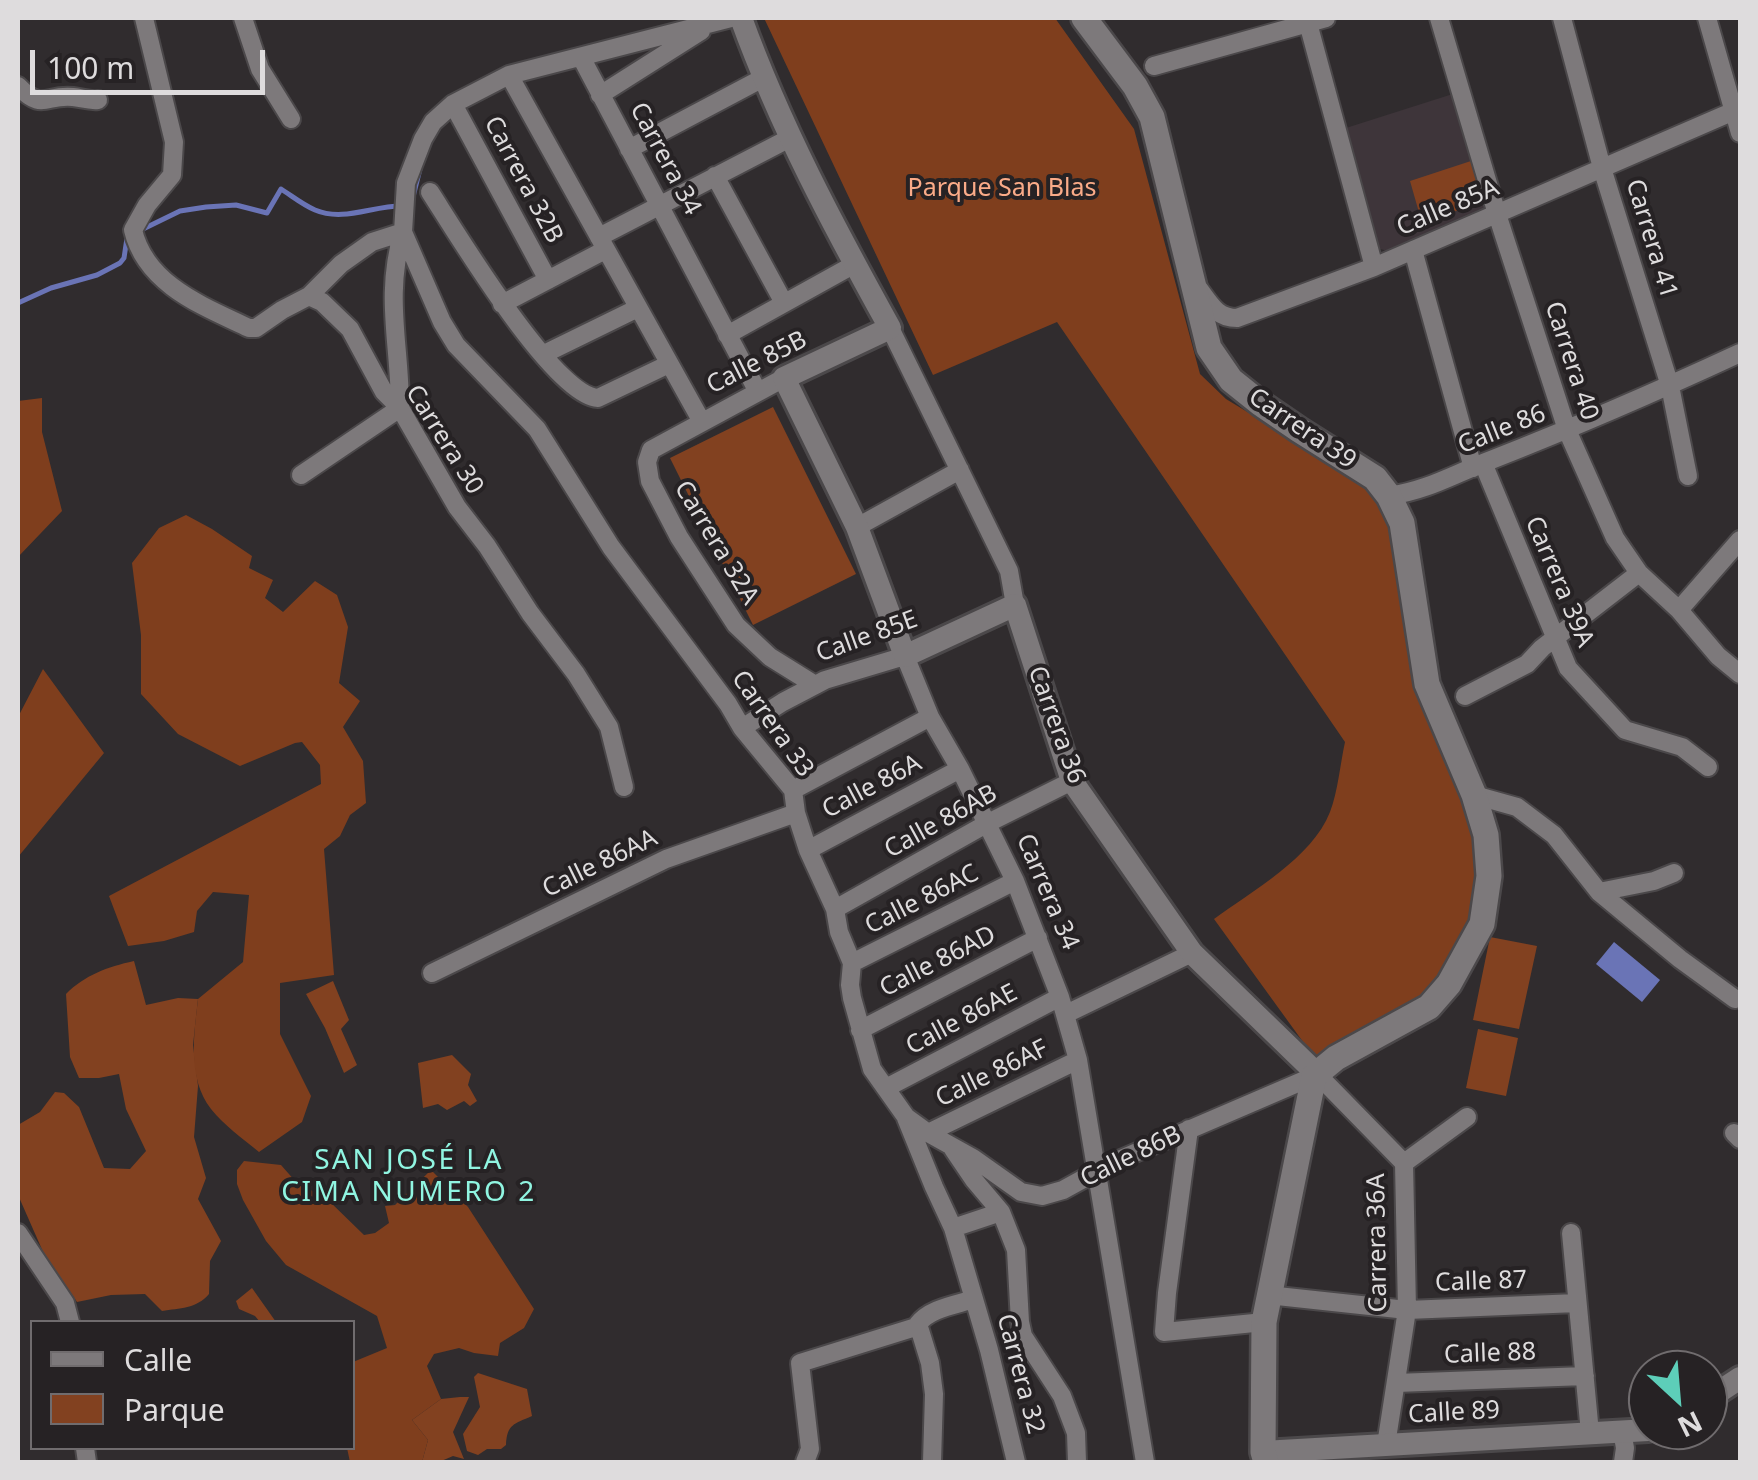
<!DOCTYPE html>
<html>
<head>
<meta charset="utf-8">
<style>
  body { margin:0 }
  #map { position:relative; width:1758px; height:1480px; overflow:hidden; background:#302c2e; font-family:"Noto Sans",sans-serif }
  canvas { display:block }
  .frame { position:absolute; inset:0; border:20px solid #dedcdd; pointer-events:none }
  .legend { position:absolute; left:30px; top:1320px; width:325px; height:130px; box-sizing:border-box; background:#262224; border:2px solid #706c6e; margin:0; padding:12px 18px; list-style:none; font-size:30px; color:#dedcdd }
  .legend li { display:flex; align-items:center; gap:20px; height:50px }
  .legend b { width:50px; border:2px solid #706c6e }
  .north { position:absolute; left:1628px; top:1350px; width:100px; height:100px; box-sizing:border-box; background:#262224; border:2px solid #706c6e; border-radius:50%; rotate:154deg; font-size:28px; font-weight:700; line-height:40px; text-align:center; color:#dedcdd }
  .north::after { content:''; display:block; margin:auto; width:35px; height:45px; background:#5dceb9; clip-path:polygon(50% 0,100% 100%,50% 72%,0 100%) }
  .scale { position:absolute; left:30px; top:50px; width:235px; height:45px; box-sizing:border-box; border:5px solid #dedcdd; border-top:0; padding-left:12px; font-size:30px; line-height:35px; white-space:nowrap; color:#dedcdd; -webkit-text-stroke:8px #262224; paint-order:stroke }
</style>
</head>
<body>
<div id="map">
<canvas width="1758" height="1480"></canvas>
<div class="frame"></div>
<ul class="legend">
<li><b style="height:12px;background:#7d797b"></b>Calle</li>
<li><b style="height:28px;background:#824120"></b>Parque</li>
</ul>
<div class="north">N</div>
<div class="scale">100 m</div>
</div>
<script>
const g = document.querySelector('canvas').getContext('2d');
g.lineJoin = 'round';
function fillPath(path, color) { g.fillStyle = color; g.fill(path, 'evenodd'); }
function stroke(path, color, width, dash) { g.strokeStyle = color; g.lineWidth = width; g.lineCap = dash ? 'butt' : 'round'; g.setLineDash(dash || []); g.stroke(path); }
function drawText(font, color, halo, rows, align = 'center') {
  g.font = font + ' "Noto Sans",sans-serif'; g.lineWidth = 8; g.setLineDash([]); g.textBaseline = 'middle'; g.strokeStyle = halo; g.fillStyle = color; for (const [text, x, y, turn = 0] of rows) {
    g.save(); g.translate(x, y); g.rotate((+turn || 0) * Math.PI / 180); g.textAlign = isNaN(turn) ? turn : align; if (halo) g.strokeText(text, 0, 0); g.fillText(text, 0, 0); g.restore();
  }
}
fillPath(new Path2D(`
  M1459 92 1490 210 1391 252 1377 248 1346 128Z`), '#3e353a');
fillPath(new Path2D(`
  M1474 160 1484 201 1422 223 1410 181Z
  M773 407 856 574 753 625 670 458Z
  M1490 937 1537 946 1519 1029 1473 1020Z
  M134 961 146 1005 178 998 198 999 193 1045 198 1086 194 1137 206 1178 198 1199 221 1241 210 1261 209 1294C196 1309 180 1308 162 1311L145 1294 111 1295 77 1302 44 1254 18 1195V1125L40 1112 55 1092 64 1093 79 1107 104 1168 130 1169 146 1151 126 1109 119 1074 99 1078H79L70 1057 66 994C85 975 107 967 134 961Z
  M333 981 349 1020 341 1029 357 1065 344 1073 325 1028 306 994Z
  M1478 1029 1518 1038 1506 1096 1466 1088Z
  M452 1055 471 1074 468 1085 477 1101 470 1106 464 1101 447 1110 438 1104 423 1108 418 1063Z
  M252 1288 276 1322H260L255 1316 239 1309 236 1301Z
  M478 1373 527 1389 532 1416C514 1424 507 1424 506 1445L501 1449H487L478 1455 467 1451 463 1434 480 1407 474 1377Z
  M460 1397H469L453 1432 464 1459 453 1456 439 1462H422L428 1440 412 1420 441 1399Z`), '#824120');
fillPath(new Path2D(`
  M764 18H1055L1134 129 1200 374 1226 399 1371 487 1383 500 1481 835 1477 922 1426 1004 1319 1064 1214 919C1252 891 1312 858 1330 812 1338 791 1340 765 1345 742L1057 322 933 375Z
  M42 398V432L62 511 18 557V401Z
  M186 515 212 529 252 556 249 568 273 580 265 598 283 612 315 581 337 595 348 627 339 683 360 701 343 727 363 761 366 803 350 815 340 836 324 849 334 975 280 983V1034L311 1096 302 1122 259 1152C243 1139 224 1125 211 1109 187 1078 194 1034 198 999L243 962 249 895 213 892 197 911 194 932 164 941 128 946 109 896 321 784 320 765 302 742 295 743 240 766 178 734 141 694V635L132 563 159 528Z
  M43 669 104 753 18 857V717Z
  M244 1161 281 1165 296 1182 327 1199 364 1235 375 1233 389 1223 385 1206 395 1205 431 1170 468 1207 534 1309 524 1328 500 1343 498 1356 474 1353 459 1348 434 1354 427 1366 441 1399 412 1420 428 1440 422 1462H350L347 1448H352L353 1362 387 1348 377 1316 286 1265 266 1241 243 1200 237 1184V1170Z`), '#7f3e1d');
fillPath(new Path2D(`
  M1614 942 1660 980 1642 1002 1596 964Z`), '#6a74b6');
stroke(new Path2D(`
  M413 197 420 169
  M141 230 180 211 206 207 236 205 267 213 281 189C292 196 303 205 315 210 343 222 372 206 401 206
  M18 303 51 288 97 275 120 263 124 258 127 238 131 235`), '#6a74b6', 5);
const minor = new Path2D(`
  M144 18 174 142 172 175 147 205 133 230C146 285 203 306 249 328H256L282 310 309 296 322 302 350 329 384 392 400 408 457 507 487 546 530 613 576 674 609 727 624 787
  M243 18 260 69 291 119
  M731 18 509 75 453 104 433 122 423 139 406 183 403 232 442 322 456 345 537 429 611 547 728 704 742 728 793 790 796 813 808 850 835 909 839 932 852 963 850 985 852 998 872 1069 906 1117 928 1133 973 1158 1021 1192 1042 1196 1063 1190 1114 1162 1314 1076
  M1439 18 1497 214 1567 430 1615 538 1639 573 1679 610 1718 656 1740 674
  M1562 18 1602 168 1670 386 1688 476
  M1707 18 1740 133
  M1308 23 1374 267
  M581 57 758 392
  M1154 66 1326 18
  M509 75 702 422
  M18 86C43 112 45 94 73 97 82 98 89 101 98 100
  M600 95 701 31
  M453 104 548 280
  M629 149 763 78
  M715 176 784 303
  M430 192C456 232 554 396 598 398L669 364
  M599 237 790 138
  M1413 250 1473 468
  M1199 289C1211 305 1217 318 1237 318L1374 267 1734 111
  M309 296 341 264 372 242 403 232
  M502 304 605 250
  M890 328 1009 571 1015 605
  M727 335 855 264
  M544 354 638 308
  M784 378 651 450 647 462 650 481 679 537 736 625 770 657 815 685
  M1483 463 1568 668 1625 730 1682 747 1708 767
  M301 475 400 408C400 344 384 296 403 232
  M1389 496C1429 490 1454 474 1491 460 1575 427 1658 391 1740 353
  M857 527 960 470
  M1679 610 1740 540
  M1465 696 1527 664 1542 648 1639 573
  M742 728 783 702 825 680 905 656 930 717 960 769 1015 881 1060 997 1078 1060 1145 1462
  M793 790 930 717
  M1474 795 1517 807 1554 835 1599 892 1680 959 1735 999
  M808 850 960 769
  M1599 892 1654 881 1674 873
  M835 909 988 823 1072 781
  M852 963 1015 881
  M432 973 666 859 796 813
  M1066 1014 1192 953
  M860 1030 1038 938
  M1316 1073 1404 1163 1407 1310 1386 1445
  M886 1088 1060 997
  M906 1118 934 1187 953 1228 974 1299C956 1305 930 1308 918 1324L930 1363 934 1394 932 1462
  M1189 1129 1167 1293 1164 1332 1264 1322
  M928 1133 1078 1060
  M1734 1133 1740 1139
  M953 1149 974 1180 1001 1212 1016 1250 1020 1322 1023 1336 1062 1396 1076 1433 1077 1462
  M1404 1163 1467 1117
  M953 1228 1001 1212
  M18 1233 65 1303 70 1322
  M1571 1233 1590 1433
  M1268 1295 1407 1310 1577 1303
  M974 1299 989 1350 1016 1462
  M1396 1383 1585 1376
  M1622 1431 1625 1448 1623 1462
  M85 1448 87 1462
  M805 1462 810 1449 800 1363 919 1326`);
const tertiary = new Path2D(`
  M741 18C780 126 834 227 890 328L784 378 857 527 905 656 1015 605 1072 781 1192 953 1316 1073
  M1708 1399 1740 1378
  M1263 1452 1648 1430`);
const secondary = new Path2D(`
  M1084 18 1135 86 1152 117 1209 348 1231 380 1261 404 1299 430 1375 478 1389 496 1402 523 1427 684 1474 795 1486 835 1489 876 1482 924 1449 984 1429 1007 1336 1058 1314 1076 1264 1322 1263 1452 1266 1462`);
stroke(minor, '#4b484a', 22);
stroke(tertiary, '#4b484a', 28);
stroke(secondary, '#4b484a', 30);
stroke(minor, '#7d797b', 18);
stroke(tertiary, '#7d797b', 22);
stroke(secondary, '#7d797b', 25);
drawText('25px', '#dedcdd', '#262224', [
  ["Carrera 34",665,159,62],
  ["Carrera 32B",523,180,62],
  ["Calle 85A",1448,208,-23],
  ["Carrera 41",1651,239,73],
  ["Carrera 40",1571,361,72],
  ["Calle 85B",757,363,-27],
  ["Carrera 39",1302,429,34],
  ["Calle 86",1502,430,-22],
  ["Carrera 30",444,440,58],
  ["Carrera 32A",716,543,59],
  ["Carrera 39A",1559,582,67],
  ["Calle 85E",867,637,-20],
  ["Carrera 33",772,724,55],
  ["Carrera 36",1056,725,70],
  ["Calle 86A",872,787,-28],
  ["Calle 86AB",941,822,-29],
  ["Calle 86AA",600,864,-26],
  ["Carrera 34",1047,892,67],
  ["Calle 86AC",922,900,-27],
  ["Calle 86AD",938,962,-27],
  ["Calle 86AE",962,1020,-28],
  ["Calle 86AF",992,1074,-26],
  ["Calle 86B",1131,1157,-26],
  ["Carrera 36A",1378,1243,-91],
  ["Calle 87",1481,1282,-2],
  ["Calle 88",1490,1354,-2],
  ["Carrera 32",1020,1374,75],
  ["Calle 89",1454,1413,-3]
]);
drawText('25px', '#faab88', '#262224', [
  ["Parque San Blas",1002,189]
]);
g.letterSpacing = '2.5px';
drawText('28px', '#90f5e1', '#262224', [
  ["SAN JOSÉ LA",409,1161],
  ["CIMA NUMERO 2",409,1193]
]);
g.letterSpacing = '0px';
</script>
</body>
</html>
